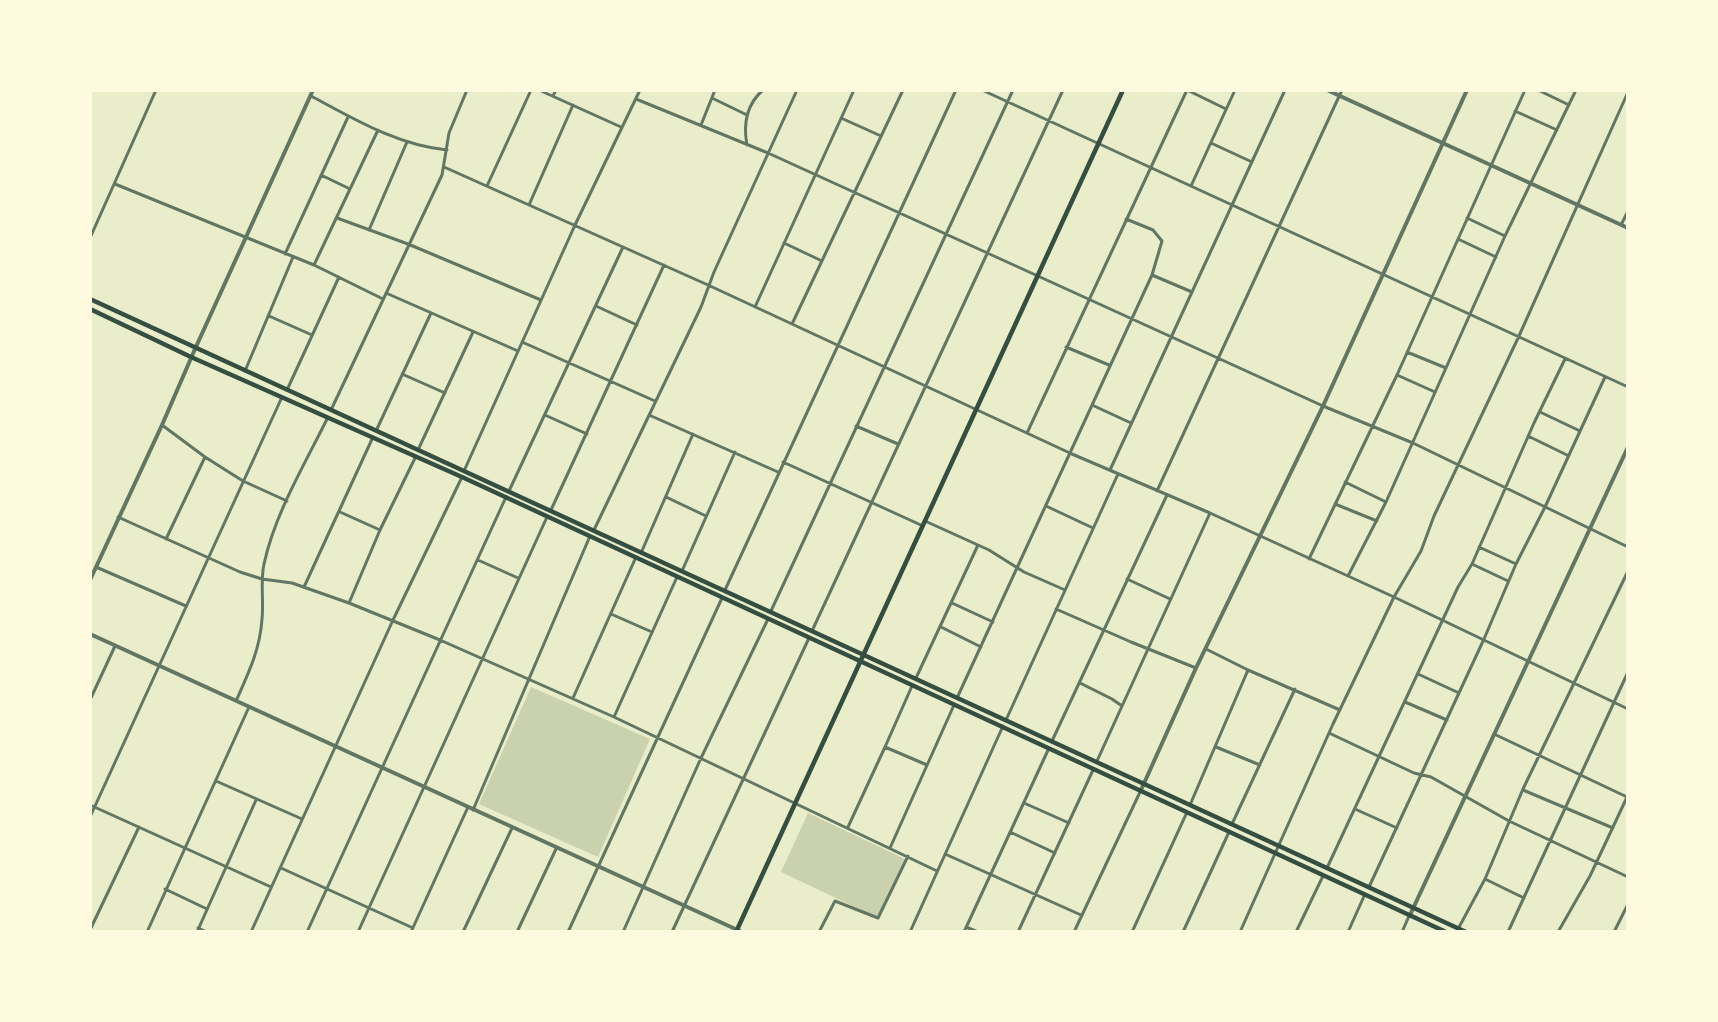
<!DOCTYPE html>
<html>
<head>
<meta charset="utf-8">
<style>
  body { margin:0 }
  #map { position:relative; width:1718px; height:1022px; overflow:hidden; background:#e9edc9; font-family:Manrope,sans-serif }
  canvas { display:block }
  .frame { position:absolute; inset:0; border:92px solid #fefae0; pointer-events:none }
</style>
</head>
<body>
<div id="map">
<canvas width="1718" height="1022"></canvas>
<div class="frame"></div>
</div>
<script>
const g = document.querySelector('canvas').getContext('2d');
g.lineJoin = 'round';
function fillPath(path, color) { g.fillStyle = color; g.fill(path, 'evenodd'); }
function stroke(path, color, width, dash) { g.strokeStyle = color; g.lineWidth = width; g.lineCap = dash ? 'butt' : 'round'; g.setLineDash(dash || []); g.stroke(path); }
fillPath(new Path2D(`
  M531 687 650 739 598 857 479 804Z
  M808 813 905 859 878 918 781 872Z`), '#cad2ad');
stroke(new Path2D(`
  M539 90 621 127
  M982 90 1628 387
  M1187 90 1226 109
  M1538 90 1569 105
  M311 96C354 119 397 145 447 150
  M553 96 556 90
  M712 98 747 115
  M636 99 768 153 1323 406 1413 443 1628 547
  M1515 111 1557 130
  M841 118 881 136
  M701 125 715 90
  M1211 143 1252 162
  M747 145C743 124 747 104 763 90
  M444 167 708 285 1072 454 1210 513 1394 597 1628 709
  M321 175 350 189
  M115 184 314 265 383 299
  M487 186 531 90
  M1191 186 1235 90
  M529 205 573 105
  M337 218 408 244 541 300
  M1467 218 1505 236
  M1621 225 1628 211
  M369 230 407 142
  M90 238 156 90
  M1458 239 1496 257
  M784 243 822 261
  M285 254 348 117
  M314 265 378 130
  M1152 275 1192 292
  M386 293 518 351
  M596 306 637 325
  M755 307 854 90
  M269 316 312 335
  M792 324 903 90
  M522 342 655 401
  M1066 347 1109 365
  M1407 352 1446 368
  M245 371 293 257
  M402 374 445 393
  M1397 375 1435 392
  M287 390 339 277
  M1092 405 1131 423
  M331 410 442 175 449 133 467 90
  M1540 412 1580 431
  M545 415 587 434
  M649 415 778 472
  M162 425 205 457 243 481 287 501
  M856 426 898 444
  M376 431 431 313
  M1027 433 1187 90
  M1528 436 1567 455
  M418 450 473 332
  M783 462 923 526
  M1110 470 1285 90
  M464 471 575 225 640 90
  M1345 482 1386 502
  M509 491 623 247
  M1157 491 1342 90
  M666 497 706 516
  M1335 504 1377 521
  M1046 506 1093 528
  M551 510 664 265
  M340 512 380 530
  M118 517 240 572 262 579 292 583 349 603 440 640 614 717 937 871
  M925 521 989 550 1024 572 1065 590
  M594 530 701 307 714 272 797 90
  M166 539 205 457
  M1479 547 1516 564
  M641 553 693 434
  M1309 559 1397 375 1525 90
  M478 560 518 578
  M1472 564 1508 581
  M96 567 186 606
  M682 571 735 452
  M1348 576 1386 502 1505 236 1576 90
  M1127 579 1170 599
  M304 587 373 437
  M725 590 956 90
  M349 603 380 530 416 456
  M952 603 993 622
  M1056 609 1131 642 1196 668
  M771 611 1013 90
  M611 614 652 632
  M941 627 981 647
  M812 631 1063 90
  M1206 649 1248 670 1340 710
  M1418 674 1459 693
  M916 678 978 545
  M1080 683 1112 699 1122 706
  M912 686 885 747 927 765
  M573 698 636 557
  M957 698 1152 275 1162 241 1153 230 1126 219
  M90 700 115 646
  M236 701C248 674 260 650 262 619 264 601 260 582 264 564 275 513 305 464 328 417
  M1405 702 1447 720
  M614 717 677 577
  M1006 720 1118 474
  M1329 733 1414 773 1431 777 1509 821 1628 877
  M1494 734 1627 797
  M1052 741 1167 495
  M1216 747 1260 765
  M1097 761 1210 513
  M216 781 302 819
  M1523 790 1613 828
  M1024 803 1069 823
  M90 805 271 887
  M1190 805 1248 670
  M1355 809 1397 828
  M473 810 590 536
  M90 817 282 397
  M1232 824 1295 689
  M848 827 885 747
  M1010 832 1055 853
  M890 848 954 705
  M945 854 1081 915
  M281 868 413 928
  M1327 868 1458 587 1472 564 1534 423 1565 359
  M1485 879 1524 898
  M1369 887 1484 639 1516 564 1545 507 1605 377
  M165 889 207 909
  M966 927 978 932
  M198 928 207 932
  M1458 929 1485 879 1523 789 1628 571
  M90 930 139 827
  M147 932 249 707
  M197 932 256 800
  M251 932 393 620 462 477
  M307 932 506 497
  M358 932 547 517
  M411 932 468 807
  M463 932 512 828
  M517 932 556 849
  M568 932 722 598
  M623 932 701 758 768 619
  M672 932 809 638
  M819 932 835 901 878 918 908 856
  M910 932 1003 726
  M964 932 1049 748
  M1018 932 1093 770
  M1074 932 1141 790
  M1132 932 1187 812
  M1183 932 1229 832
  M1240 932 1333 724 1394 597 1421 551 1434 516 1519 336 1628 92
  M1296 932 1323 876
  M1348 932 1365 894
  M1402 932 1409 916
  M1508 932 1628 672
  M1558 932 1590 876 1628 795
  M1614 932 1628 904`), '#617663', 3);
stroke(new Path2D(`
  M1327 90 1628 228
  M90 580 162 425 195 349 313 90
  M90 634 742 932
  M1141 790 1196 668 1323 406 1467 90
  M1410 915 1628 447`), '#617663', 4);
stroke(new Path2D(`
  M90 299 1466 932
  M90 309 191 357 462 477 1446 932
  M736 932 1123 90`), '#344e41', 4.5);
</script>
</body>
</html>
